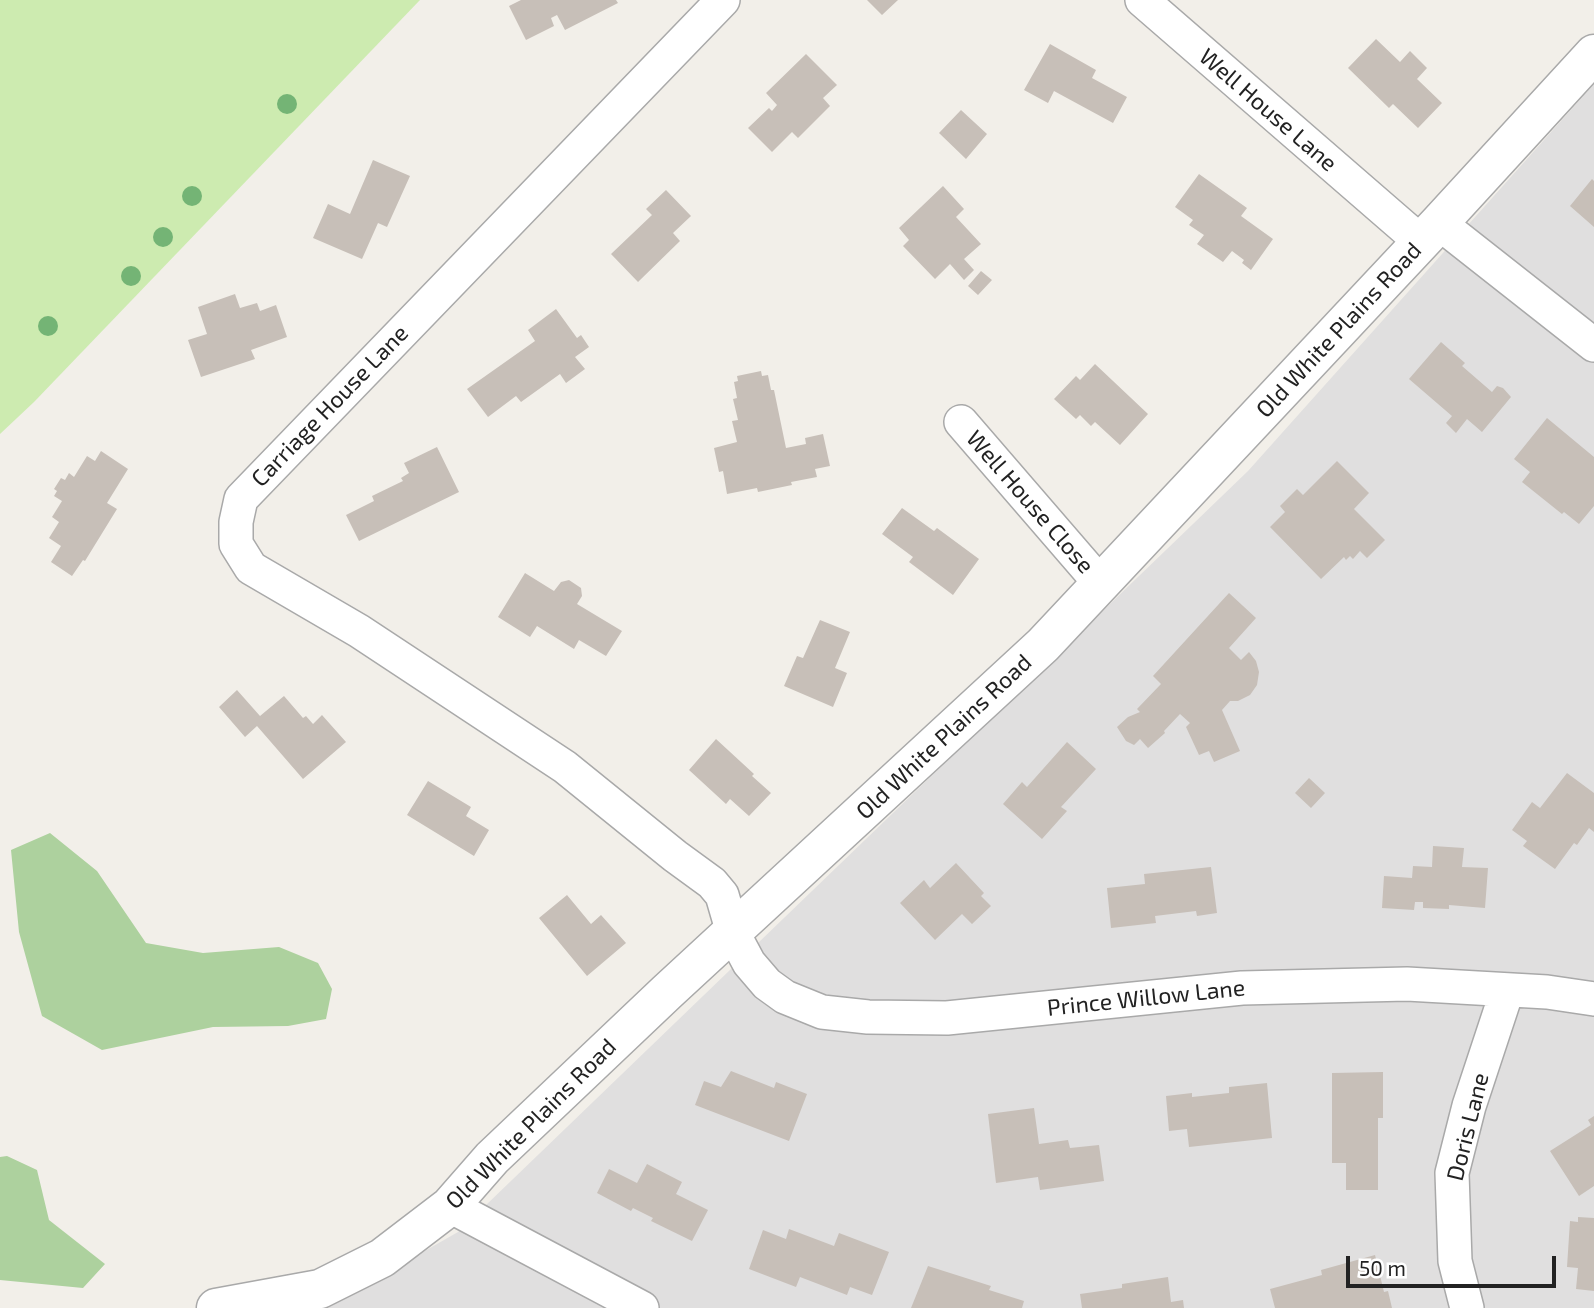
<!DOCTYPE html>
<html>
<head>
<meta charset="utf-8">
<style>
  body { margin:0 }
  #map { position:relative; width:1594px; height:1308px; overflow:hidden; background:#f2efe9; font-family:"Exo 2",sans-serif }
  canvas { display:block }
  .scale { position:absolute; left:1346px; top:1256px; width:210px; height:32px; box-sizing:border-box; border:4px solid #222; border-top:0; padding-left:9px; font-size:21px; line-height:24px; white-space:nowrap; color:#222; -webkit-text-stroke:5px #fff; paint-order:stroke }
</style>
</head>
<body>
<div id="map">
<canvas width="1594" height="1308"></canvas>
<div class="scale">50 m</div>
</div>
<script>
const g = document.querySelector('canvas').getContext('2d');
g.lineJoin = 'round';
function fillPath(path, color) { g.fillStyle = color; g.fill(path, 'evenodd'); }
function stroke(path, color, width, dash) { g.strokeStyle = color; g.lineWidth = width; g.lineCap = dash ? 'butt' : 'round'; g.setLineDash(dash || []); g.stroke(path); }
function drawText(font, color, halo, rows, align = 'center') {
  g.font = font + ' "Exo 2",sans-serif'; g.lineWidth = 7; g.setLineDash([]); g.textBaseline = 'middle'; g.strokeStyle = halo; g.fillStyle = color; for (const [text, x, y, turn = 0] of rows) {
    g.save(); g.translate(x, y); g.rotate((+turn || 0) * Math.PI / 180); g.textAlign = isNaN(turn) ? turn : align; if (halo) g.strokeText(text, 0, 0); g.fillText(text, 0, 0); g.restore();
  }
}
fillPath(new Path2D(`
  M1594 84V1308H325L458 1232 1248 471Z`), '#e0dfdf');
fillPath(new Path2D(`
  M0 0H420L34 402 0 434Z`), '#cdebb0');
fillPath(new Path2D(`
  M50 833 97 871 146 943 203 953 279 947 318 963 332 989 326 1019 288 1026 213 1027 102 1050 42 1016 19 932 11 850Z
  M7 1156 37 1170 49 1220 105 1264 83 1288 0 1280V1157Z`), '#add19e');
fillPath(new Path2D(`
  M521 0H616L618 3 565 30 557 15 551 18 554 26 526 40 509 6Z
  M867 0H898L882 15Z
  M1376 39 1400 62 1410 51 1427 68 1417 79 1442 103 1418 128 1393 104 1389 108 1348 68Z
  M1050 44 1096 70 1092 78 1127 97 1113 123 1054 91 1048 103 1024 90Z
  M806 54 837 85 823 98 830 106 798 138 792 132 772 152 748 128 769 108 772 111 777 105 766 93Z
  M961 110 987 134 966 159 939 133Z
  M373 160 410 176 387 227 378 223 362 259 313 238 328 204 350 214Z
  M1199 174 1247 208 1241 216 1273 239 1251 270 1242 263 1244 260 1232 251 1223 262 1197 244 1204 235 1189 225 1193 220 1175 207Z
  M1592 179 1594 181V227L1570 206Z
  M943 186 964 209 956 217 981 244 964 259 974 270 964 280 950 264 935 279 903 246 909 240 899 228Z
  M666 190 691 216 673 233 680 241 638 282 611 254 652 215 646 209Z
  M981 271 992 280 978 295 968 286Z
  M235 294 240 308 257 303 260 311 276 305 287 337 251 350 255 359 201 377 188 340 207 334 198 307Z
  M556 309 577 338 581 335 589 347 575 357 585 369 566 383 560 374 521 402 516 396 488 417 467 389 535 341 528 330Z
  M1441 342 1465 363 1462 366 1492 392 1497 386 1503 388 1511 397 1482 432 1467 419 1456 433 1446 423 1452 416 1409 379Z
  M1095 364 1148 414 1120 445 1095 422 1091 426 1080 415 1076 419 1054 399 1076 376 1080 380Z
  M761 371 762 376 768 375 771 390H774L786 448 806 444 805 438 823 434 830 466 815 469 817 477 791 482 792 485 758 492 757 488 727 494 723 471 719 472 714 448 737 442 732 421 738 420 733 399 737 398 734 382 738 381 737 376Z
  M1547 418 1594 457V506L1579 524 1564 512 1562 514 1522 482 1530 472 1514 459Z
  M437 447 459 492 359 541 346 515 374 501 372 496 403 481 401 478 409 473 404 463Z
  M101 451 128 469 107 503 117 509 85 561 83 560 72 576 51 562 61 546 49 538 59 522 52 517 62 501 54 496 57 491 54 489 61 478 65 480 69 473 74 477 87 456 95 461Z
  M1337 461 1369 493 1354 509 1385 540 1367 558 1360 551 1353 559 1350 556 1346 560 1344 557 1321 579 1270 527 1285 512 1280 506 1297 489 1303 495Z
  M902 508 934 531 937 528 979 559 953 595 909 562 913 557 882 534Z
  M525 573 554 591 561 582 569 580 581 588 582 596 577 604 622 631 606 656 579 640 574 649 537 626 530 637 498 617Z
  M1229 593 1256 618 1229 648 1241 660 1249 652 1256 661 1259 672 1257 685 1250 695 1238 701H1230L1222 710 1240 751 1214 762 1209 751 1199 755 1186 727 1190 723 1180 714 1164 731 1165 733 1148 748 1140 739 1134 745 1126 741 1117 727 1128 717 1140 712 1137 709 1161 684 1153 676Z
  M820 620 850 632 835 668 847 673 833 707 784 686 797 656 803 658Z
  M237 690 260 716 284 696 303 718 306 716 313 724 322 715 346 742 303 779 257 726 245 737 219 707Z
  M716 739 754 774 752 776 771 793 749 816 730 799 726 804 689 770Z
  M1067 742 1096 769 1061 807 1067 811 1042 839 1003 804 1022 782 1027 787Z
  M1567 773 1594 793V832L1589 828 1577 845 1574 843 1555 869 1523 846 1527 841 1512 830 1532 802 1540 808Z
  M1309 778 1325 793 1311 808 1295 793Z
  M428 781 471 807 466 816 489 830 474 856 407 815Z
  M1433 846 1464 848 1462 867 1488 868 1485 908 1449 905V909L1423 908V902H1415L1414 910 1382 908 1384 876 1412 878 1413 866 1432 867Z
  M956 863 984 893 981 896 991 906 972 924 962 914 935 940 900 903 924 880 930 888Z
  M1211 867 1217 913 1197 916 1196 911 1155 916 1156 923 1111 928 1107 888 1145 884 1144 874Z
  M567 895 591 924 601 915 626 943 587 976 539 918Z
  M731 1071 774 1088 776 1082 807 1094 789 1141 695 1105 704 1081 721 1087Z
  M1383 1072V1118H1378V1190H1346V1163H1332V1073Z
  M1267 1083 1272 1138 1189 1147 1187 1129 1169 1131 1166 1096 1192 1093V1097L1229 1093V1087Z
  M1034 1108 1039 1144 1068 1140 1070 1148 1099 1145 1104 1181 1040 1190 1038 1177 996 1183 988 1114Z
  M1594 1116V1186L1579 1196 1550 1151 1591 1125 1588 1120Z
  M647 1164 682 1182 676 1194 708 1210 692 1241 651 1221 653 1218 633 1208 631 1211 597 1193 609 1169 637 1183Z
  M1578 1217 1594 1218V1291L1576 1289 1578 1268 1567 1267 1570 1221 1578 1222Z
  M789 1229 834 1246 839 1233 889 1252 872 1295 850 1287 847 1295 800 1277 796 1287 749 1269 763 1230 786 1239Z
  M1375 1255 1384 1292 1388 1291 1392 1308H1275L1270 1289 1322 1275 1321 1270Z
  M928 1266 991 1286 989 1290 1024 1301 1022 1308H911Z
  M1168 1277 1171 1302 1183 1300 1184 1308H1082L1080 1294 1122 1288V1284Z`), '#c7bfb8');
const minor = new Path2D(`
  M723 0 241 499 236 522V544L251 568 359 631 565 767 675 856 712 883 722 895 733 933 749 963 767 984 785 997 822 1012 868 1017 947 1018 1242 988 1407 984 1547 992 1594 999
  M1142 0 1421 242
  M1439 223 1594 345
  M961 422 1100 583
  M450 1206 642 1308
  M1467 1308 1455 1261 1452 1173 1469 1106 1507 991`);
const tertiary = new Path2D(`
  M216 1308 320 1289 382 1258 450 1206 492 1158 667 992 1043 645 1439 223 1594 54`);
stroke(minor, '#a9a9a9', 36);
stroke(tertiary, '#a9a9a9', 41);
stroke(minor, '#fff', 33);
stroke(tertiary, '#fff', 38);
g.fillStyle = '#74b475';
for (const [x, y] of [
  [287,104],
  [192,196],
  [163,237],
  [131,276],
  [48,326]
]) { g.beginPath(); g.arc(x, y, 10, 0, 2 * Math.PI); g.fill(); }
drawText('23px', '#222', '#fff', [
  ["Well House Lane",1268,110,41],
  ["Old White Plains Road",1339,330,-47],
  ["Carriage House Lane",330,406,-46],
  ["Well House Close",1030,502,49],
  ["Old White Plains Road",944,737,-43],
  ["Prince Willow Lane",1146,998,-6],
  ["Old White Plains Road",531,1124,-45],
  ["Doris Lane",1468,1127,-76]
]);
</script>
</body>
</html>
